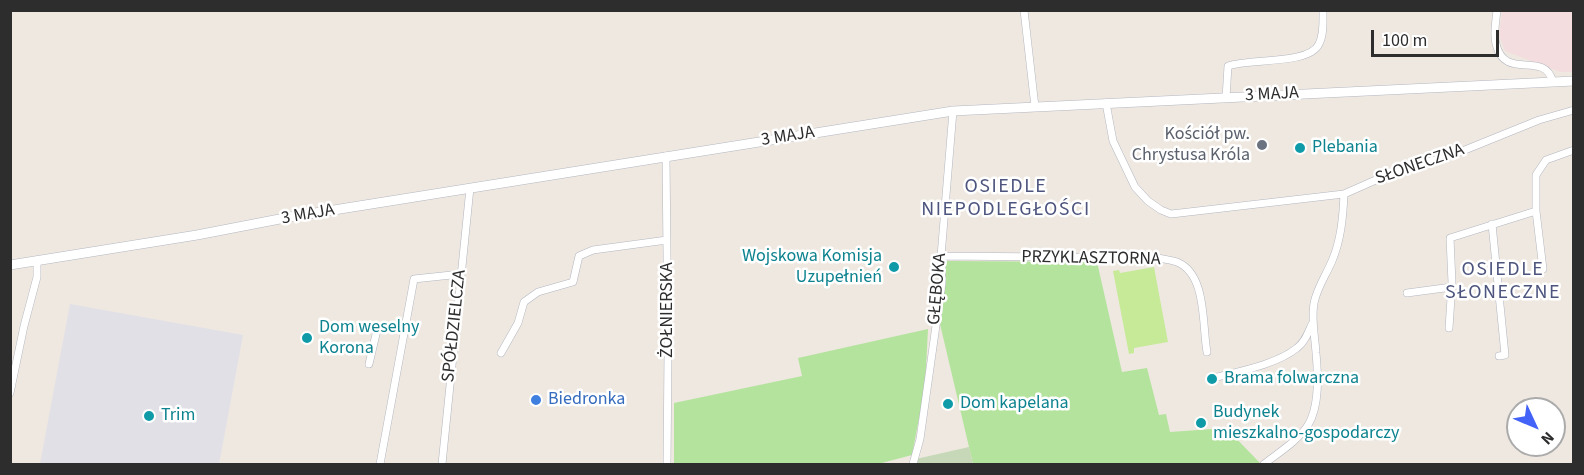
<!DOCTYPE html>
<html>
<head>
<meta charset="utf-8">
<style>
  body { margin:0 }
  #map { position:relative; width:1584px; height:475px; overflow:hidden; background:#eee8e0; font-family:"Source Sans 3",sans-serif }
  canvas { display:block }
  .frame { position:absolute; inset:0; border:12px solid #2d2d2d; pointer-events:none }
  .north { position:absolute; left:1506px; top:397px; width:60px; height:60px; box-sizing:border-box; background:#fff; border:2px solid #ababab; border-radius:50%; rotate:134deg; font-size:16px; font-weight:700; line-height:24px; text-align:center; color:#2d2d2d }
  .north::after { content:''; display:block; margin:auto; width:21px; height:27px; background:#4362f8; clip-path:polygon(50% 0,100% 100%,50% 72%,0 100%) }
  .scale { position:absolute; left:1371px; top:30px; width:128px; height:27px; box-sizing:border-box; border:3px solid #2d2d2d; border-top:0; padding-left:8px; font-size:18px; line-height:21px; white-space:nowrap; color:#2d2d2d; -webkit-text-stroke:4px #fff; paint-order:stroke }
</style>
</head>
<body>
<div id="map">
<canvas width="1584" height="475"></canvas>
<div class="frame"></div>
<div class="north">N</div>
<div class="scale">100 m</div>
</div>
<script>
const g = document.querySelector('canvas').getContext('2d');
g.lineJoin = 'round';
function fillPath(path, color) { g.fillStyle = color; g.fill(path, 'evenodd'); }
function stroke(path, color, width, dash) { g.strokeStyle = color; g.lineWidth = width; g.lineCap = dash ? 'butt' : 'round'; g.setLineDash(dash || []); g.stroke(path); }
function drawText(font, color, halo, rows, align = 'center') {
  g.font = font + ' "Source Sans 3",sans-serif'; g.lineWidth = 5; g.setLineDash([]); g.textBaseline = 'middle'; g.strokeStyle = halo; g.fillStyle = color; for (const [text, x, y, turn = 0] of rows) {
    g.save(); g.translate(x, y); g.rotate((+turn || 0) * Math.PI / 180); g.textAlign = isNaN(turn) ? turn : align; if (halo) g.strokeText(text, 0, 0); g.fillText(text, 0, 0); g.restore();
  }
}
fillPath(new Path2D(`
  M70 304 243 335 219 464H40Z`), '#e2e0e7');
fillPath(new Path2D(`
  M1502 11H1573V72H1560L1505 51 1499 35Z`), '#f4ddde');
fillPath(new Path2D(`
  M946 261 1097 262 1122 372 1147 368 1159 415 1166 414 1170 432 1226 428 1260 463 1258 464H973L940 324Z
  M928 329 925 387 912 455 878 464H674V403L802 376 798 358Z`), '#b4e39d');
fillPath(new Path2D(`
  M969 447 973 464H915L916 459Z`), '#c6d8b7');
fillPath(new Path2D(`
  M1154 267 1168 342 1134 348V353L1129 354 1113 271 1119 270 1120 273Z`), '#c7ea99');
const street = new Path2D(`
  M1024 10 1035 107
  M1497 10C1496 21 1493 34 1496 44 1505 82 1544 49 1553 82
  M1226 98 1228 66C1250 58 1309 65 1319 44 1324 34 1323 21 1323 10
  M1106 103 1113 141 1135 187 1148 201 1161 210 1171 214 1180 213 1344 194
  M666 156 668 353 667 464
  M1536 211 1543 269
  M1492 224 1505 355 1499 356
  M941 256 1158 258C1164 259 1171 260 1177 262 1207 274 1202 325 1207 352
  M1407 293 1452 287
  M1449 328 1452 283 1450 238 1536 211V175L1546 160 1574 150
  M501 353 518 323 524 302 538 292 573 282 579 256 593 250 667 240
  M369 364 377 330 406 326
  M1217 377C1241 371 1277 364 1297 348 1305 342 1308 333 1312 324
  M10 393 24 326 37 277V260
  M380 464 414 279 461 274
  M442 464 470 188
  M913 464 920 439 942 283 941 256 953 111
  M1264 464C1278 453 1298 441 1308 425 1320 406 1318 374 1316 353 1315 337 1311 319 1314 303 1317 288 1326 275 1332 261 1341 240 1343 217 1344 194L1403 168 1450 156 1539 120 1574 110`);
const secondary = new Path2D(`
  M10 265 197 235 290 217 953 111 1574 81`);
stroke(street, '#b3b6c0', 8);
stroke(secondary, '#b3b6c0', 10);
stroke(street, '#fff', 7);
stroke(secondary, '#fff', 9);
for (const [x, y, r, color] of [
  [1262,145,6,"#6b7280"],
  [1300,148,6,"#0f9aa8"],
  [894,267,6,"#0f9aa8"],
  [307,338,6,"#0f9aa8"],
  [1212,379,6,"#0f9aa8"],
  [536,400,6,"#3f7fe0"],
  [948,404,6,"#0f9aa8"],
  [149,416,6,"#0f9aa8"],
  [1201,423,6,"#0f9aa8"]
]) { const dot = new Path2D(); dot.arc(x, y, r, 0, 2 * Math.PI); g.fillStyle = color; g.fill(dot); stroke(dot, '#fff', 2); }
drawText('18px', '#2d2d2d', '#fff', [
  ["3 MAJA",1272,95,-3],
  ["3 MAJA",788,137,-9],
  ["SŁONECZNA",1420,165,-19],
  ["3 MAJA",308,215,-10],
  ["PRZYKLASZTORNA",1091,259,1],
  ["GŁĘBOKA",938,289,-85],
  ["ŻOŁNIERSKA",668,310,-90],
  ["SPÓŁDZIELCZA",455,326,-84]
]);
drawText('18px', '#5b616d', '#fff', [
  ["Kościół pw.",1250,135],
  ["Chrystusa Króla",1250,156]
], 'right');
drawText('18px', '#0d838f', '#fff', [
  ["Plebania",1312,148],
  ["Wojskowa Komisja",882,257,"right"],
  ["Uzupełnień",882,278,"right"],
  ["Dom weselny",319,328],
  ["Korona",319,349],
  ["Brama folwarczna",1224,379],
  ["Dom kapelana",960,404],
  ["Budynek",1213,413],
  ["mieszkalno-gospodarczy",1213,434],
  ["Trim",161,416]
], 'left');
drawText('18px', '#366cbe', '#fff', [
  ["Biedronka",548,400]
], 'left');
g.letterSpacing = '1.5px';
drawText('20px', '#4d557e', '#fff', [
  ["OSIEDLE",1006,188],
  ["NIEPODLEGŁOŚCI",1006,211],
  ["OSIEDLE",1503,271],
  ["SŁONECZNE",1503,294]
]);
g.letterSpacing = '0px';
</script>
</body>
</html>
